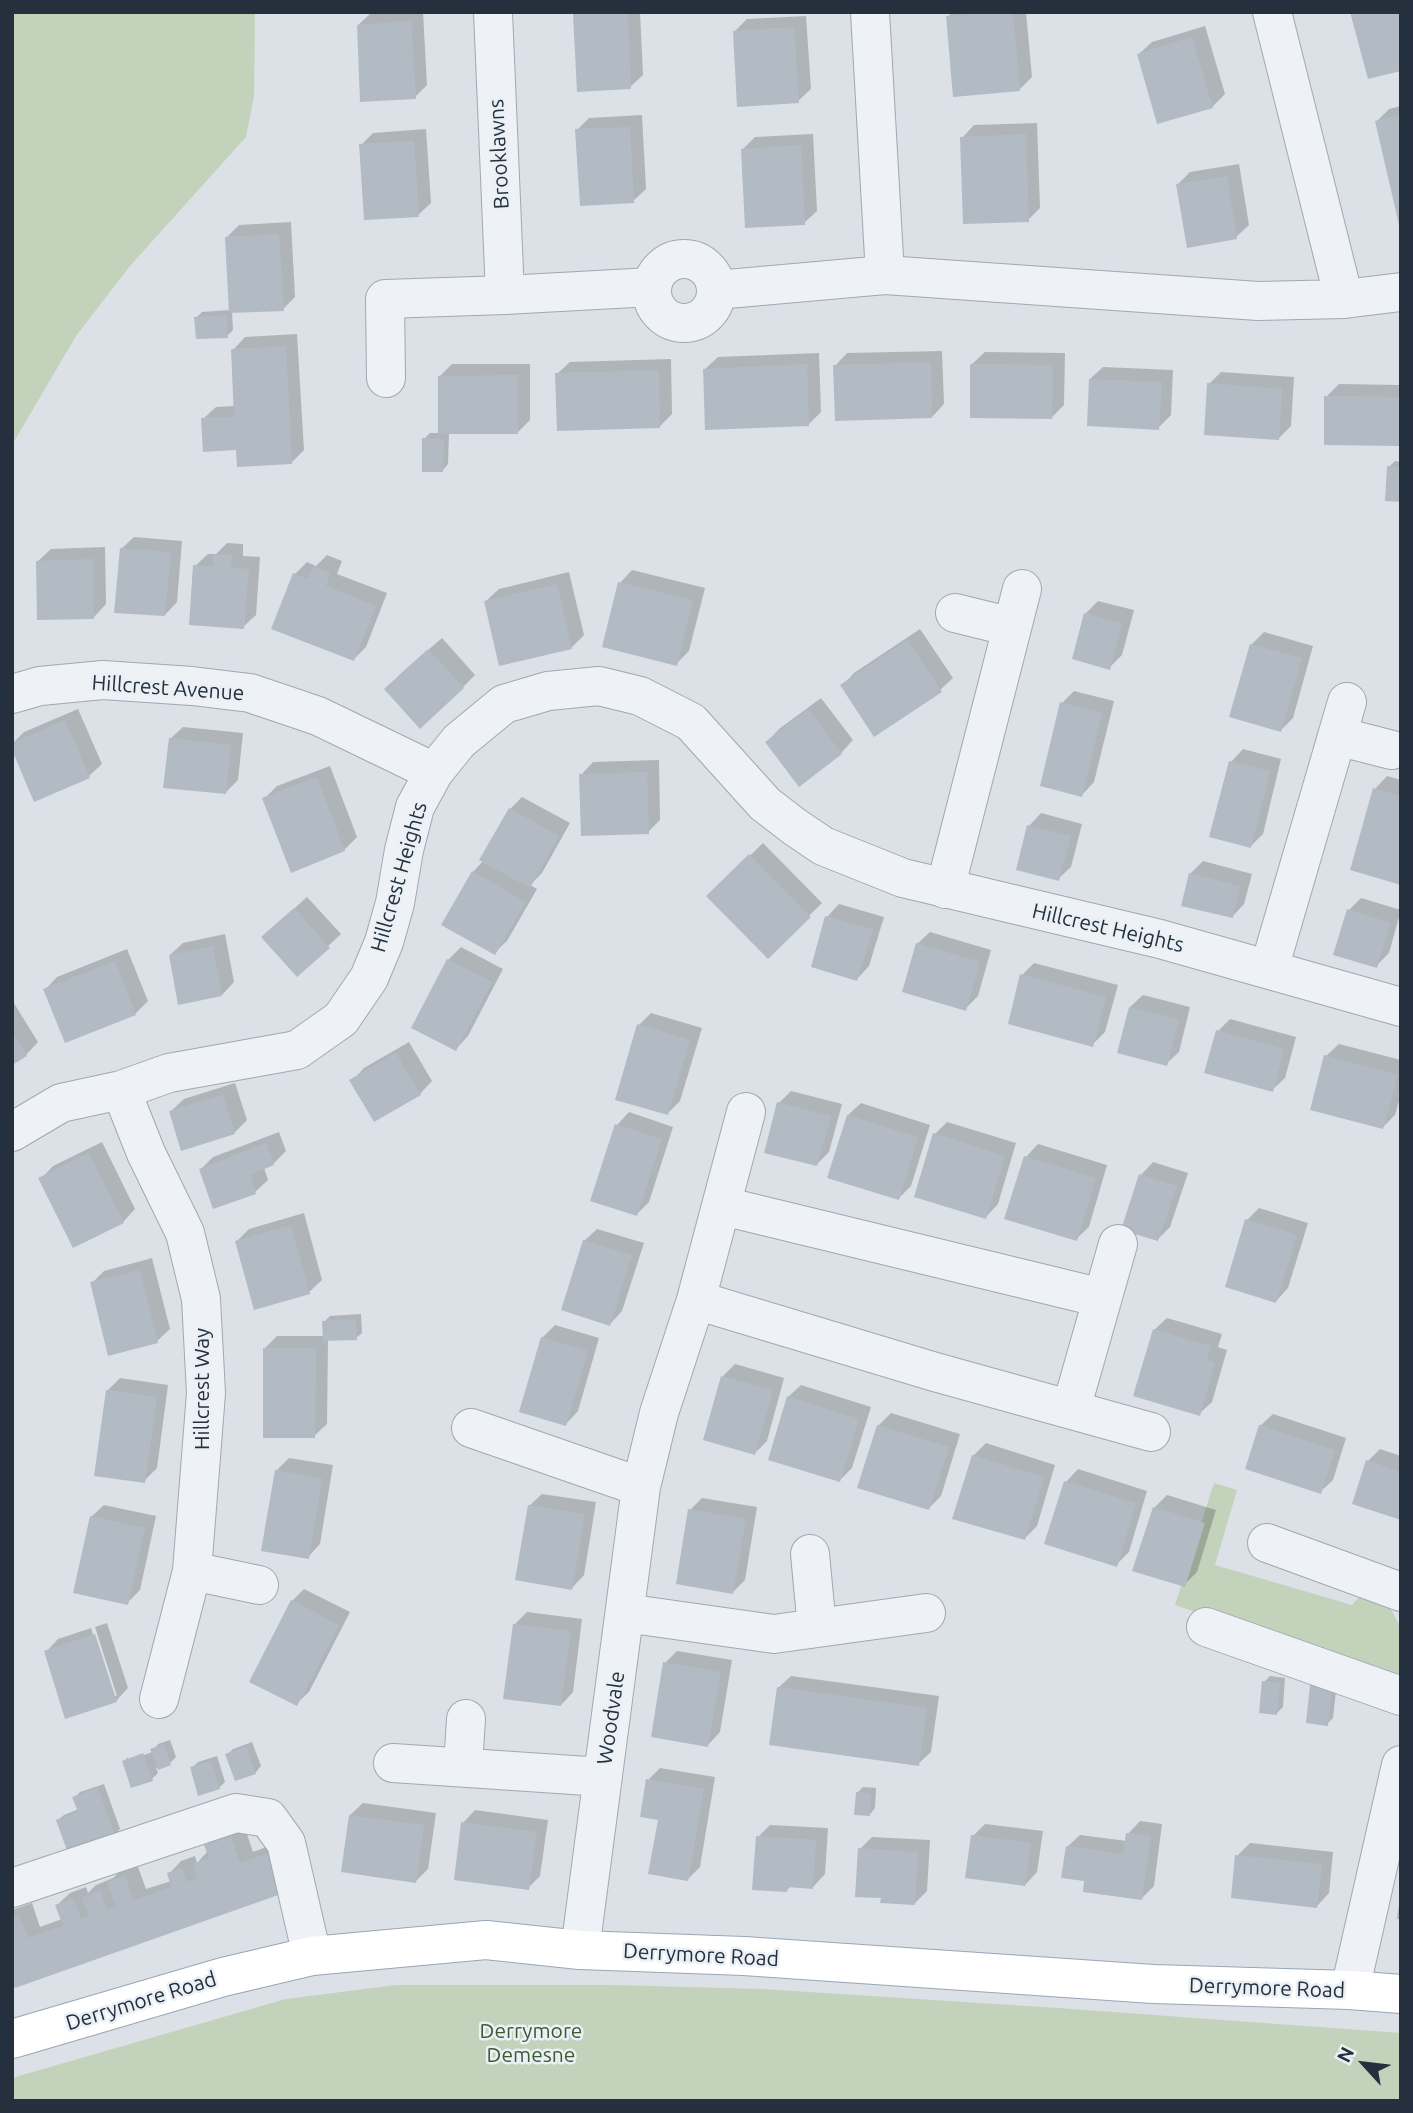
<!DOCTYPE html>
<html>
<head>
<meta charset="utf-8">
<style>
  body { margin:0 }
  #map { position:relative; width:1413px; height:2113px; overflow:hidden; background:#dbe1e7; font-family:Ubuntu,sans-serif }
  canvas { display:block }
  .frame { position:absolute; inset:0; border:14px solid #24303e; pointer-events:none }
  .north { position:absolute; left:1329px; top:2029px; width:70px; height:70px; -webkit-text-stroke:5px #eaf0f5; paint-order:stroke; rotate:297deg; font-size:19px; font-weight:700; line-height:28px; text-align:center; color:#24303e }
  .north::after { content:''; display:block; margin:auto; width:24px; height:32px; background:#24303e; clip-path:polygon(50% 0,100% 100%,50% 72%,0 100%) }
</style>
</head>
<body>
<div id="map">
<canvas width="1413" height="2113"></canvas>
<div class="frame"></div>
<div class="north">N</div>
</div>
<script>
const g = document.querySelector('canvas').getContext('2d');
g.lineJoin = 'round';
function fillPath(path, color) { g.fillStyle = color; g.fill(path, 'evenodd'); }
function stroke(path, color, width, dash) { g.strokeStyle = color; g.lineWidth = width; g.lineCap = dash ? 'butt' : 'round'; g.setLineDash(dash || []); g.stroke(path); }
function drawText(font, color, halo, rows, align = 'center') {
  g.font = font + ' Ubuntu,sans-serif'; g.lineWidth = 5; g.setLineDash([]); g.textBaseline = 'middle'; g.strokeStyle = halo; g.fillStyle = color; for (const [text, x, y, turn = 0] of rows) {
    g.save(); g.translate(x, y); g.rotate((+turn || 0) * Math.PI / 180); g.textAlign = isNaN(turn) ? turn : align; if (halo) g.strokeText(text, 0, 0); g.fillText(text, 0, 0); g.restore();
  }
}
fillPath(new Path2D(`
  M12 12H255L254 96 246 137 130 266 76 336 12 445Z
  M1214 1483 1237 1490 1215 1565 1352 1605 1361 1595 1389 1606 1401 1628 1399 1682 1175 1605Z
  M396 1985H613L762 1989 1058 2008 1401 2033V2101H12V2078L286 1999Z`), '#c3d2bb');
fillPath(new Path2D(`
  M423 12 427 85 415 97 358 25 371 13Z
  M578 12H640L643 75 630 87 575 15Z
  M952 12H1026L1032 77 1020 89 948 17Z
  M806 16 811 89 798 101 734 32 747 19Z
  M1205 26 1225 94 1212 107 1139 54 1152 42Z
  M1401 106V226L1377 121 1389 109Z
  M642 115 646 189 633 201 577 130 589 118Z
  M1037 123 1040 208 1028 220 962 138 974 125Z
  M426 129 431 203 418 215 361 145 373 133Z
  M813 134 817 211 804 223 743 149 755 137Z
  M1239 164 1249 225 1236 237 1178 184 1190 172Z
  M291 222 295 297 283 309 232 311 233 330 227 336 196 318 202 312 230 310 227 237 239 225Z
  M297 334 304 450 291 463 238 448 203 419 216 407 235 406 233 350 245 337Z
  M942 351 944 404 932 417 835 366 847 353Z
  M985 352 1065 353 1064 405 1052 417 972 364Z
  M819 353 821 412 808 425 705 369 718 357Z
  M671 359 672 414 660 426 557 374 570 362Z
  M452 364H530V420L518 432 449 433 448 464 443 470 424 439 430 433H440V376Z
  M1103 367 1173 370 1171 415 1158 428 1090 379Z
  M1221 372 1294 377 1291 426 1278 439 1209 384Z
  M1339 384 1401 385V444L1326 397Z
  M1395 461 1401 462V501L1389 467Z
  M134 537 182 541 177 602 165 615 121 549Z
  M227 543 243 544V556L260 557 256 615 243 627 195 566 208 554H216Z
  M105 547 106 604 94 617 38 561 51 549Z
  M327 555 342 561 337 574 387 593 366 647 354 659 295 574 307 562 316 566Z
  M632 570 705 588 689 651 676 664 620 583Z
  M569 572 584 635 571 648 486 601 499 589Z
  M1098 601 1134 610 1122 655 1109 668 1086 613Z
  M920 629 953 678 940 690 842 686 854 673Z
  M1264 632 1313 646 1293 718 1281 730 1251 645Z
  M442 638 475 675 463 687 398 676Z
  M1074 691 1114 701 1094 782 1082 795 1062 703Z
  M821 698 853 740 841 753 767 742 779 729Z
  M78 709 102 764 89 776 12 744 24 732Z
  M183 727 243 733 238 780 226 792 170 739Z
  M1243 749 1281 759 1263 834 1251 846 1231 762Z
  M659 760 660 820 648 832 581 775 593 762Z
  M330 766 357 837 344 850 264 799 277 786Z
  M1387 776 1401 780V883L1375 789Z
  M522 797 570 823 542 873 530 885 537 889 507 941 494 953 444 924 473 872 484 860 510 809Z
  M1041 813 1082 824 1071 867 1058 879 1029 826Z
  M763 843 822 903 768 956 709 896Z
  M1203 861 1252 874 1244 904 1232 917 1190 874Z
  M307 897 341 934 297 975 276 925Z
  M1361 898 1401 910 1389 953 1376 966 1349 910Z
  M839 904 884 917 869 966 857 979 827 917Z
  M930 932 991 950 978 996 965 1009 917 944Z
  M225 934 234 982 222 995 170 955 183 943Z
  M461 947 503 969 468 1036 456 1049 448 960Z
  M127 949 148 1001 136 1013 66 1041 45 990 57 977Z
  M1034 963 1118 985 1105 1032 1092 1045 1022 975Z
  M1143 995 1190 1007 1179 1052 1166 1064 1130 1007Z
  M12 1000 38 1042 26 1055 12 1063Z
  M651 1013 702 1028 680 1101 668 1113 639 1025Z
  M1230 1019 1296 1037 1285 1078 1272 1090 1218 1031Z
  M409 1042 432 1081 420 1094 352 1081 364 1068Z
  M1339 1044 1401 1060V1094L1395 1115 1383 1127 1326 1056Z
  M235 1083 247 1120 234 1133 171 1111 184 1099Z
  M791 1091 842 1104 829 1152 817 1164 779 1103Z
  M861 1103 930 1125 911 1186 899 1198 848 1115Z
  M629 1112 673 1127 649 1202 637 1214 617 1125Z
  M947 1122 1016 1143 998 1204 986 1217 935 1134Z
  M279 1132 286 1151 273 1164 264 1168 268 1180 255 1192 214 1207 201 1169 213 1157Z
  M102 1142 135 1209 123 1222 41 1179 53 1166Z
  M1038 1144 1107 1165 1089 1227 1076 1239 1026 1157Z
  M1153 1162 1188 1173 1170 1227 1158 1239 1141 1175Z
  M1259 1208 1308 1223 1288 1288 1276 1301 1247 1220Z
  M304 1213 322 1280 309 1292 237 1241 249 1229Z
  M597 1229 644 1243 622 1311 610 1324 584 1241Z
  M152 1258 170 1329 157 1341 92 1283 104 1271Z
  M361 1314 362 1333 356 1338 328 1339 327 1424 314 1436 265 1348 277 1336H325L324 1322 330 1316Z
  M1167 1318 1222 1334 1218 1347 1227 1350 1212 1402 1199 1414 1154 1330Z
  M555 1325 599 1338 578 1411 566 1424 542 1338Z
  M735 1364 784 1378 767 1441 755 1453 723 1376Z
  M120 1378 168 1385 157 1468 144 1481 107 1391Z
  M801 1385 871 1407 852 1468 840 1480 788 1397Z
  M891 1413 960 1434 941 1496 929 1508 878 1426Z
  M1273 1414 1346 1438 1333 1480 1320 1492 1260 1426Z
  M986 1443 1055 1465 1037 1526 1025 1538 973 1456Z
  M1380 1449 1401 1456V1519L1368 1461Z
  M289 1458 333 1465 320 1544 308 1557 276 1471Z
  M1078 1469 1147 1491 1129 1552 1116 1565 1066 1482Z
  M542 1494 596 1502 584 1575 572 1588 529 1506Z
  M1167 1495 1216 1510 1197 1572 1184 1585 1154 1508Z
  M702 1498 757 1507 745 1580 733 1592 690 1510Z
  M104 1505 156 1516 140 1590 127 1603 91 1517Z
  M304 1589 350 1612 309 1692 296 1704 292 1601Z
  M527 1612 582 1619 573 1692 561 1705 515 1624Z
  M107 1623 128 1688 116 1701 46 1652 58 1639 91 1628 113 1696H117L95 1627Z
  M677 1651 732 1660 720 1732 708 1745 665 1663Z
  M791 1676 939 1696 931 1752 918 1764 778 1688Z
  M1270 1676 1285 1678 1283 1707 1277 1713 1264 1682Z
  M1318 1680 1337 1682 1333 1718 1327 1724 1312 1686Z
  M170 1740 176 1757 170 1763 156 1768 158 1773 152 1779 124 1762 128 1757V1761L152 1752 158 1744Z
  M252 1742 261 1766 256 1772 236 1779 227 1755 233 1749Z
  M217 1756 225 1782 219 1788 192 1768 198 1762Z
  M660 1768 715 1777 700 1867 688 1879 660 1818 648 1780Z
  M104 1784 120 1829 114 1835 58 1820 64 1815 79 1809 74 1798 80 1792Z
  M863 1787 876 1788 875 1808 870 1814 857 1793Z
  M363 1803 436 1813 428 1869 416 1881 350 1815Z
  M475 1810 548 1820 540 1876 528 1888 463 1823Z
  M1140 1821 1162 1824 1154 1886 1142 1898 1086 1879 1067 1847 1080 1835 1127 1841 1128 1834Z
  M985 1824 1043 1831 1037 1872 1025 1885 973 1836Z
  M244 1825 253 1852 280 1842 293 1880 12 1975V1910L32 1903 40 1927 62 1919 57 1905 70 1893 86 1887 88 1893 96 1885 113 1878 121 1870 137 1864 146 1889 171 1881 169 1874 181 1861 195 1856 197 1863 207 1852 206 1846 219 1833Z
  M770 1825 828 1828 825 1874 813 1887 791 1886 787 1890 758 1837Z
  M872 1837 930 1840 927 1891 915 1903 860 1849Z
  M1250 1843 1333 1852 1329 1893 1317 1906 1237 1856Z
  M1401 1890V1919H1397Z`), '#0003');
fillPath(new Path2D(`
  M628 12 631 89 577 92 573 14Z
  M988 12H1013L1020 91 953 97 946 16Z
  M1350 12H1401V71L1368 79Z
  M411 21 416 99 360 102 357 25Z
  M794 27 799 103 737 107 733 31Z
  M1192 37 1213 108 1157 124 1137 54Z
  M1401 115V229H1400L1375 121Z
  M630 127 634 203 580 206 575 129Z
  M1026 134 1029 222 963 224 960 137Z
  M414 141 419 217 364 220 359 144Z
  M801 145 805 225 745 228 741 149Z
  M1227 176 1237 239 1187 248 1176 184Z
  M279 234 284 311 229 313 225 237Z
  M227 315 228 338 196 339 194 317Z
  M286 346 292 464 237 467 236 450 203 452 201 418 234 417 231 349Z
  M931 362 932 418 835 421 833 365Z
  M807 364 809 426 705 430 703 369Z
  M970 364 1053 365 1052 419 970 418Z
  M659 370 660 428 557 431 555 373Z
  M518 375V434H438V376Z
  M1089 379 1162 382 1159 430 1087 426Z
  M1207 383 1282 389 1279 440 1204 435Z
  M1324 396 1401 397V446L1324 445Z
  M422 438 444 439 443 472H422Z
  M1387 466 1401 467V502L1385 501Z
  M120 548 171 552 165 616 114 613Z
  M213 554 232 555 231 568 249 569 244 629 189 625 193 565 213 567Z
  M93 559 94 619 37 620 36 561Z
  M313 566 330 573 326 586 376 606 354 661 271 629 293 573 308 579Z
  M618 582 693 600 677 666 602 647Z
  M557 584 572 649 499 666 484 601Z
  M1084 613 1122 623 1110 670 1072 659Z
  M907 640 942 692 874 737 840 685Z
  M1250 644 1302 658 1281 732 1229 717Z
  M428 649 464 688 420 729 384 689Z
  M1060 702 1102 713 1082 797 1040 786Z
  M808 709 842 754 799 787 765 742Z
  M65 720 90 778 34 802 12 750V743Z
  M169 738 231 745 226 794 163 788Z
  M1229 761 1270 771 1251 848 1209 837Z
  M647 772 649 834 581 836 579 774Z
  M317 777 345 851 291 873 262 798Z
  M1373 788 1401 796V885L1350 870Z
  M509 808 559 836 530 888 479 860Z
  M1027 825 1071 836 1059 881 1016 870Z
  M749 854 811 917 768 959 706 896Z
  M472 871 526 902 495 955 441 925Z
  M1189 873 1240 886 1233 918 1181 906Z
  M294 908 330 948 297 977 261 937Z
  M1347 909 1391 923 1377 968 1333 955Z
  M825 916 873 929 857 981 811 967Z
  M916 943 980 962 966 1011 902 992Z
  M213 946 222 996 178 1005 169 955Z
  M447 959 492 982 456 1051 411 1028Z
  M115 961 136 1015 65 1043 43 989Z
  M1020 974 1106 997 1093 1047 1008 1024Z
  M1129 1007 1179 1019 1167 1066 1117 1053Z
  M637 1024 690 1040 668 1115 615 1100Z
  M1216 1030 1284 1049 1273 1092 1204 1073Z
  M12 1032 27 1056 12 1065Z
  M396 1053 421 1095 374 1122 349 1080Z
  M1324 1055 1398 1075 1383 1129 1310 1110Z
  M223 1095 235 1134 181 1151 169 1111Z
  M777 1102 831 1116 817 1166 764 1153Z
  M847 1115 918 1137 899 1200 827 1178Z
  M615 1124 662 1139 637 1216 590 1201Z
  M933 1133 1005 1156 986 1219 914 1197Z
  M267 1143 274 1165 250 1175 256 1194 213 1209 199 1169Z
  M89 1153 124 1223 73 1248 38 1178Z
  M1024 1156 1096 1178 1077 1241 1004 1219Z
  M1139 1174 1177 1186 1158 1241 1121 1230Z
  M1245 1219 1297 1235 1276 1303 1225 1287Z
  M291 1225 310 1294 254 1310 235 1241Z
  M583 1240 632 1255 610 1326 561 1310Z
  M140 1270 158 1343 108 1356 90 1282Z
  M356 1319 357 1340 323 1341 322 1321Z
  M1153 1329 1211 1346 1207 1360 1215 1362 1200 1416 1133 1396Z
  M541 1337 588 1351 566 1426 519 1412Z
  M263 1348H316L315 1438H263Z
  M721 1376 773 1390 755 1455 703 1440Z
  M106 1390 157 1397 145 1483 94 1476Z
  M787 1396 859 1419 840 1482 768 1460Z
  M877 1425 949 1447 929 1510 857 1488Z
  M1259 1425 1335 1450 1321 1494 1245 1469Z
  M972 1455 1044 1477 1025 1540 952 1519Z
  M1366 1460 1401 1472V1520L1352 1504Z
  M275 1470 322 1478 309 1559 261 1551Z
  M1064 1481 1136 1503 1117 1567 1044 1544Z
  M528 1505 585 1514 572 1590 515 1580Z
  M1153 1507 1205 1523 1185 1587 1132 1571Z
  M688 1509 746 1519 733 1594 676 1584Z
  M90 1516 145 1528 128 1605 73 1593Z
  M291 1600 339 1625 297 1706 249 1682Z
  M513 1624 571 1631 561 1706 503 1699Z
  M95 1634 117 1702 65 1719 44 1651Z
  M663 1662 721 1672 708 1747 651 1737Z
  M1262 1681 1280 1683 1277 1715 1259 1713Z
  M1310 1685 1332 1687 1328 1726 1306 1723Z
  M777 1687 927 1708 919 1766 769 1745Z
  M164 1744 171 1765 158 1770 150 1749Z
  M246 1746 256 1774 235 1781 225 1754Z
  M143 1753 153 1781 131 1788 122 1761Z
  M211 1761 220 1789 198 1796 190 1767Z
  M646 1779 704 1789 688 1881 648 1874 658 1820 640 1817Z
  M98 1788 115 1836 68 1853 56 1820 78 1812 72 1797Z
  M856 1792 871 1793 870 1816 854 1815Z
  M349 1815 424 1825 416 1883 341 1872Z
  M461 1822 537 1832 529 1890 454 1880Z
  M1126 1833 1151 1836 1142 1900 1083 1892 1084 1881 1061 1878 1066 1846 1123 1854Z
  M971 1835 1031 1843 1025 1886 965 1878Z
  M231 1836 240 1863 267 1854 281 1894 15 1988 12 1981V1917L19 1915 28 1938 63 1926 55 1905 73 1898 81 1919 89 1916 82 1897 100 1890 107 1910 116 1907 107 1882 125 1876 134 1900 171 1887 167 1873 182 1868 187 1882 197 1878 193 1864 209 1858 204 1845Z
  M756 1836 816 1840 813 1889 787 1887V1892L752 1890Z
  M858 1848 918 1852 915 1905 880 1903 881 1898 855 1897Z
  M1235 1855 1322 1864 1317 1908 1231 1898Z`), '#b2bac4');
const minor = new Path2D(`
  M493 12 505 295
  M870 12 885 275
  M1272 12 1344 299
  M652 291a32 32 0 1 1 64 0a32 32 0 1 1-64 0Z
  M716 290 885 275 1258 301 1344 299 1401 292
  M386 378 385 299 505 295 652 287
  M955 613 1012 627
  M12 694 40 686 103 680 192 686 250 693 318 716 434 772
  M1337 736 1392 750
  M945 889 1022 589
  M1269 969 1347 702
  M121 1090 146 1153 185 1233 201 1299 206 1393 192 1571 159 1699
  M12 1132 61 1103 121 1090 169 1073 297 1050 341 1019 369 978 384 942 395 903 404 850 415 807 434 772 459 741 504 704 548 691 599 686 640 696 691 722 765 804 795 827 823 846 903 878 1160 939 1401 1007
  M723 1206 1102 1298
  M696 1300 935 1372 1151 1432
  M1071 1409 1118 1244
  M471 1428 641 1487
  M1267 1543 1401 1592
  M810 1554 817 1628
  M192 1571 259 1585
  M625 1613 774 1634 926 1613
  M1206 1627 1401 1696
  M393 1763 603 1777
  M463 1767 466 1719
  M12 1888 236 1813 268 1818 286 1843 312 1956
  M580 1950 641 1487 659 1413 696 1300 746 1112
  M1350 1990 1401 1765`);
const major = new Path2D(`
  M12 2039 223 1977 312 1956 486 1940 580 1950 744 1956 1153 1984 1350 1990 1401 1994`);
stroke(minor, '#a0a8b1', 40);
stroke(major, '#99a6b4', 40);
stroke(minor, '#eef1f5', 38);
stroke(major, '#fff', 38);
drawText('21px', '#24303e', '#eaf0f5', [
  ["Brooklawns",499,154,-93],
  ["Hillcrest Avenue",168,688,4],
  ["Hillcrest Heights",399,877,-74],
  ["Hillcrest Heights",1108,928,13],
  ["Hillcrest Way",202,1389,-90],
  ["Woodvale",611,1718,-82],
  ["Derrymore Road",701,1955,3],
  ["Derrymore Road",1267,1988,2],
  ["Derrymore Road",141,2001,-17]
]);
drawText('21px', '#3c5b30', '#eaf0f5', [
  ["Derrymore",531,2031],
  ["Demesne",531,2055]
]);
</script>
</body>
</html>
